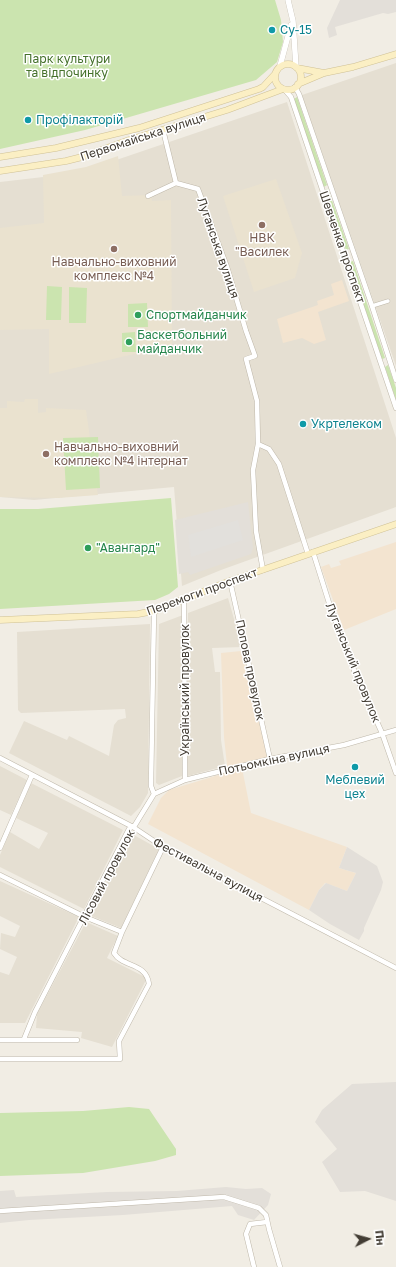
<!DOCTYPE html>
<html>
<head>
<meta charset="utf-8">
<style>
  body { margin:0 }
  #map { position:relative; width:396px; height:1267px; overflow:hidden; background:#f1ede4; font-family:"Golos Text",sans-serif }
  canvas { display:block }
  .north { position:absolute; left:348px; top:1219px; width:40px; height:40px; -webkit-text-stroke:3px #fff; paint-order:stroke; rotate:84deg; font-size:11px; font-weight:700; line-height:16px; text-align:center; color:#433d34 }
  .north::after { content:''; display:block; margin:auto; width:14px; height:18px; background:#433d34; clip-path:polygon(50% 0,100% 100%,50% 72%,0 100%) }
</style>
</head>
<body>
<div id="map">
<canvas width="396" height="1267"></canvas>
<div class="north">Пн</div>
</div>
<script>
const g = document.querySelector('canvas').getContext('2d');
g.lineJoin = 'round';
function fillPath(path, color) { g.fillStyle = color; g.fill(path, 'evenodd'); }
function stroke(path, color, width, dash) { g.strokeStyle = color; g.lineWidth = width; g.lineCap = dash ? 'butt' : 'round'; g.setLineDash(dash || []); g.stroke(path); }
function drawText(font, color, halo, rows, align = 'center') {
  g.font = font + ' "Golos Text",sans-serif'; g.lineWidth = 3; g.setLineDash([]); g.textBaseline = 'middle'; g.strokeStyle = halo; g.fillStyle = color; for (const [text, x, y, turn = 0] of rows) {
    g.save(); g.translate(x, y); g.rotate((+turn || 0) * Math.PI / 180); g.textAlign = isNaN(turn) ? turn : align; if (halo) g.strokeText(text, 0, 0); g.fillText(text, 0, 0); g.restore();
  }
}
fillPath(new Path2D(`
  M396 63V366L302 95Z
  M287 102 396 438V507L221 570 182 586 174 487 34 500 0 497V182L78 173Z
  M228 598 242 647 212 648 215 672H220L221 740 225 766 188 776 187 743 188 613Z
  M183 615 182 776 159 785 156 783 159 624Z
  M150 624 148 793 140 807 131 816 9 753 24 721 67 740 69 736 109 756 114 725 118 720 126 718 125 709 21 713 18 710 17 632Z
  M0 766 27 780 11 815 0 810Z
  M31 783 123 830 84 909 0 867V855L10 832 39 849 48 833 16 818Z
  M132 834 159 849 121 928 89 915Z
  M0 881 79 917 25 1023H0V972L9 975 17 957 0 949 1 933 15 937 20 926 0 916Z
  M86 922 118 936 107 958 145 977 146 980 112 1047 81 1038 82 1032 36 1028 37 1014Z`), '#e5dfd2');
fillPath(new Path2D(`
  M342 280 349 301 318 312 326 340 314 344 302 338 283 343 277 319 318 305 317 301 334 295 331 284Z
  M396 542V609L344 630 321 567 329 564 331 568 341 565 339 561Z
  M241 651 268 757 241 763 251 813 347 847 339 868 356 873 347 891 325 883 319 890 309 910 148 824 161 798 169 790 225 773 227 765 224 737 221 653Z`), '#f3e4d0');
fillPath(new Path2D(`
  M340 0H396V12L388 14 383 13 335 27 337 35 329 38 327 28Z
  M248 502 253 548 251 554 190 575 188 572 179 574 175 520Z
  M347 847 377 866 383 882 381 890 364 928V931L359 940 330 924 309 910 319 890 326 883 347 891 356 873 339 868Z
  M396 1082V1201L365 1191 340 1192 322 1162 337 1149 315 1122 322 1110 352 1084Z
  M226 1187 246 1189 262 1188 271 1194 268 1205 254 1220 238 1215 232 1206 123 1215 29 1220 0 1223V1191L14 1190 16 1197 107 1192 177 1191Z`), '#e3dfd9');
fillPath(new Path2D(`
  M118 156 122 196 151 195 152 201 171 200 172 349 151 350 49 374V329L0 330V228L44 223 43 175 86 167Z
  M276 179 302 253 295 278 254 292 223 196Z
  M25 399H38V413L46 412V408L86 410 98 495 58 498 0 497V408H7V401L24 402Z`), '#eae2cf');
fillPath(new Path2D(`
  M0 0H275L281 20 283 42 277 62 256 80 85 130 0 149Z
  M297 97 327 185 324 187 294 99Z
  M328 189 349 249 346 250 325 190Z
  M353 261 385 358 382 359 349 262Z
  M47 286 62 287 61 320H46Z
  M69 287 87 288 86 323H69Z
  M147 303 148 327H128V304Z
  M135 332 136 352H122V333Z
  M388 365 396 388V400L385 367Z
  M98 437 100 488 66 490 63 438Z
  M171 498 178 587 169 594 155 600 0 609V509H38Z
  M129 1107 149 1109 176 1149V1155L155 1161 83 1173 0 1176V1113L83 1111Z`), '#cbe4af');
fillPath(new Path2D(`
  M238 520 243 540 191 557 188 535Z`), '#e2e0dc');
const pedestrian = new Path2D(`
  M372 306 388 301`);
const minor = new Path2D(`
  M295 87 299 94 372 306 396 380
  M284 89 291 97 396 408
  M163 130 176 183 198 189 227 267 246 331 255 356 246 359 257 401 258 444 253 470 256 531 263 570
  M148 196 176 183
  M258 444 269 449 279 464 308 554
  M313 552 330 606 357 678 382 733 396 773
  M230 581 270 759
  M184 599 185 780
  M0 758 133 827 163 847 396 968
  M154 794 185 780 270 759 344 745 396 730
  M0 848 32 775
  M0 875 85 917 122 932
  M24 1039 35 1012 129 829 135 825 154 794 151 786 154 611
  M0 1040H77
  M0 1059H120L119 1041 149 984C146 962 123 968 114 953L122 932 163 847
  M0 1211 224 1197 259 1208 266 1215 269 1229 280 1267
  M254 1267 246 1234 250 1224 267 1222`);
const tertiary = new Path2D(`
  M288 0 293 21 296 67
  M280 66 291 25`);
const secondary = new Path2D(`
  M275 77a13 13 0 1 1 26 0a13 13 0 1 1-26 0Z
  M297 68 324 73
  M298 84 324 73 353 67 396 54
  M0 157 56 148 139 128 259 89 263 87 275 74
  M0 171 66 161 82 157 129 140 227 110 283 89
  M0 620 138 614 154 611 230 581 396 524`);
stroke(pedestrian, '#bfb8aa', 4.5);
stroke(minor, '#bfb8aa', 5.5);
stroke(tertiary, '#bfb8aa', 6);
stroke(secondary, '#cfc196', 7);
stroke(pedestrian, '#fff', 3.5);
stroke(minor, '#fff', 4.5);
stroke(tertiary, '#fff', 5.5);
stroke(secondary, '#fbefc4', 6);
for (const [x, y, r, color] of [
  [272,30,4,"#0f9aa8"],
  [28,120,4,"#0f9aa8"],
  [262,225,4,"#8d6e63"],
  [114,249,4,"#8d6e63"],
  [138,315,4,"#2e9e5b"],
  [129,342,4,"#2e9e5b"],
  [303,424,4,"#0f9aa8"],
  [46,454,4,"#8d6e63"],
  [88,548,4,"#2e9e5b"],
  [355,767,4,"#0f9aa8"]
]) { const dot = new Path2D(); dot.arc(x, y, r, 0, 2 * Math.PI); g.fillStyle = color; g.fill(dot); stroke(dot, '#fff', 1.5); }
drawText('12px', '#0d838f', '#fff', [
  ["Су-15",280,30],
  ["Профілакторій",36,120],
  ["Укртелеком",311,424],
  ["Меблевий",355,780,"center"],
  ["цех",355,794,"center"]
], 'left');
drawText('12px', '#45712b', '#fff', [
  ["Парк культури",67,59],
  ["та відпочинку",67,73]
]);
drawText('12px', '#433d34', '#fff', [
  ["Первомайська вулиця",143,137,-18],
  ["Шевченка проспект",342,247,71],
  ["Луганська вулиця",218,248,71],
  ["Перемоги проспект",202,592,-20],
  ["Луганський провулок",353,663,68],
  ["Попова провулок",250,670,78],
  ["Український провулок",185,690,-90],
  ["Потьомкіна вулиця",274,760,-12],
  ["Фестивальна вулиця",208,870,28],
  ["Лісовий провулок",107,877,-62]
]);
drawText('12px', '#785e54', '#fff', [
  ["НВК",262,238],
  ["\"Василек",262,252],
  ["Навчально-виховний",114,262],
  ["комплекс №4",114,276],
  ["Навчально-виховний",54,447,"left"],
  ["комплекс №4 інтернат",54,461,"left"]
]);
drawText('12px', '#27864d', '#fff', [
  ["Спортмайданчик",146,315],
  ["Баскетбольний",137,335],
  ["майданчик",137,349],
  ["\"Авангард\"",96,548]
], 'left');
</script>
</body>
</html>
